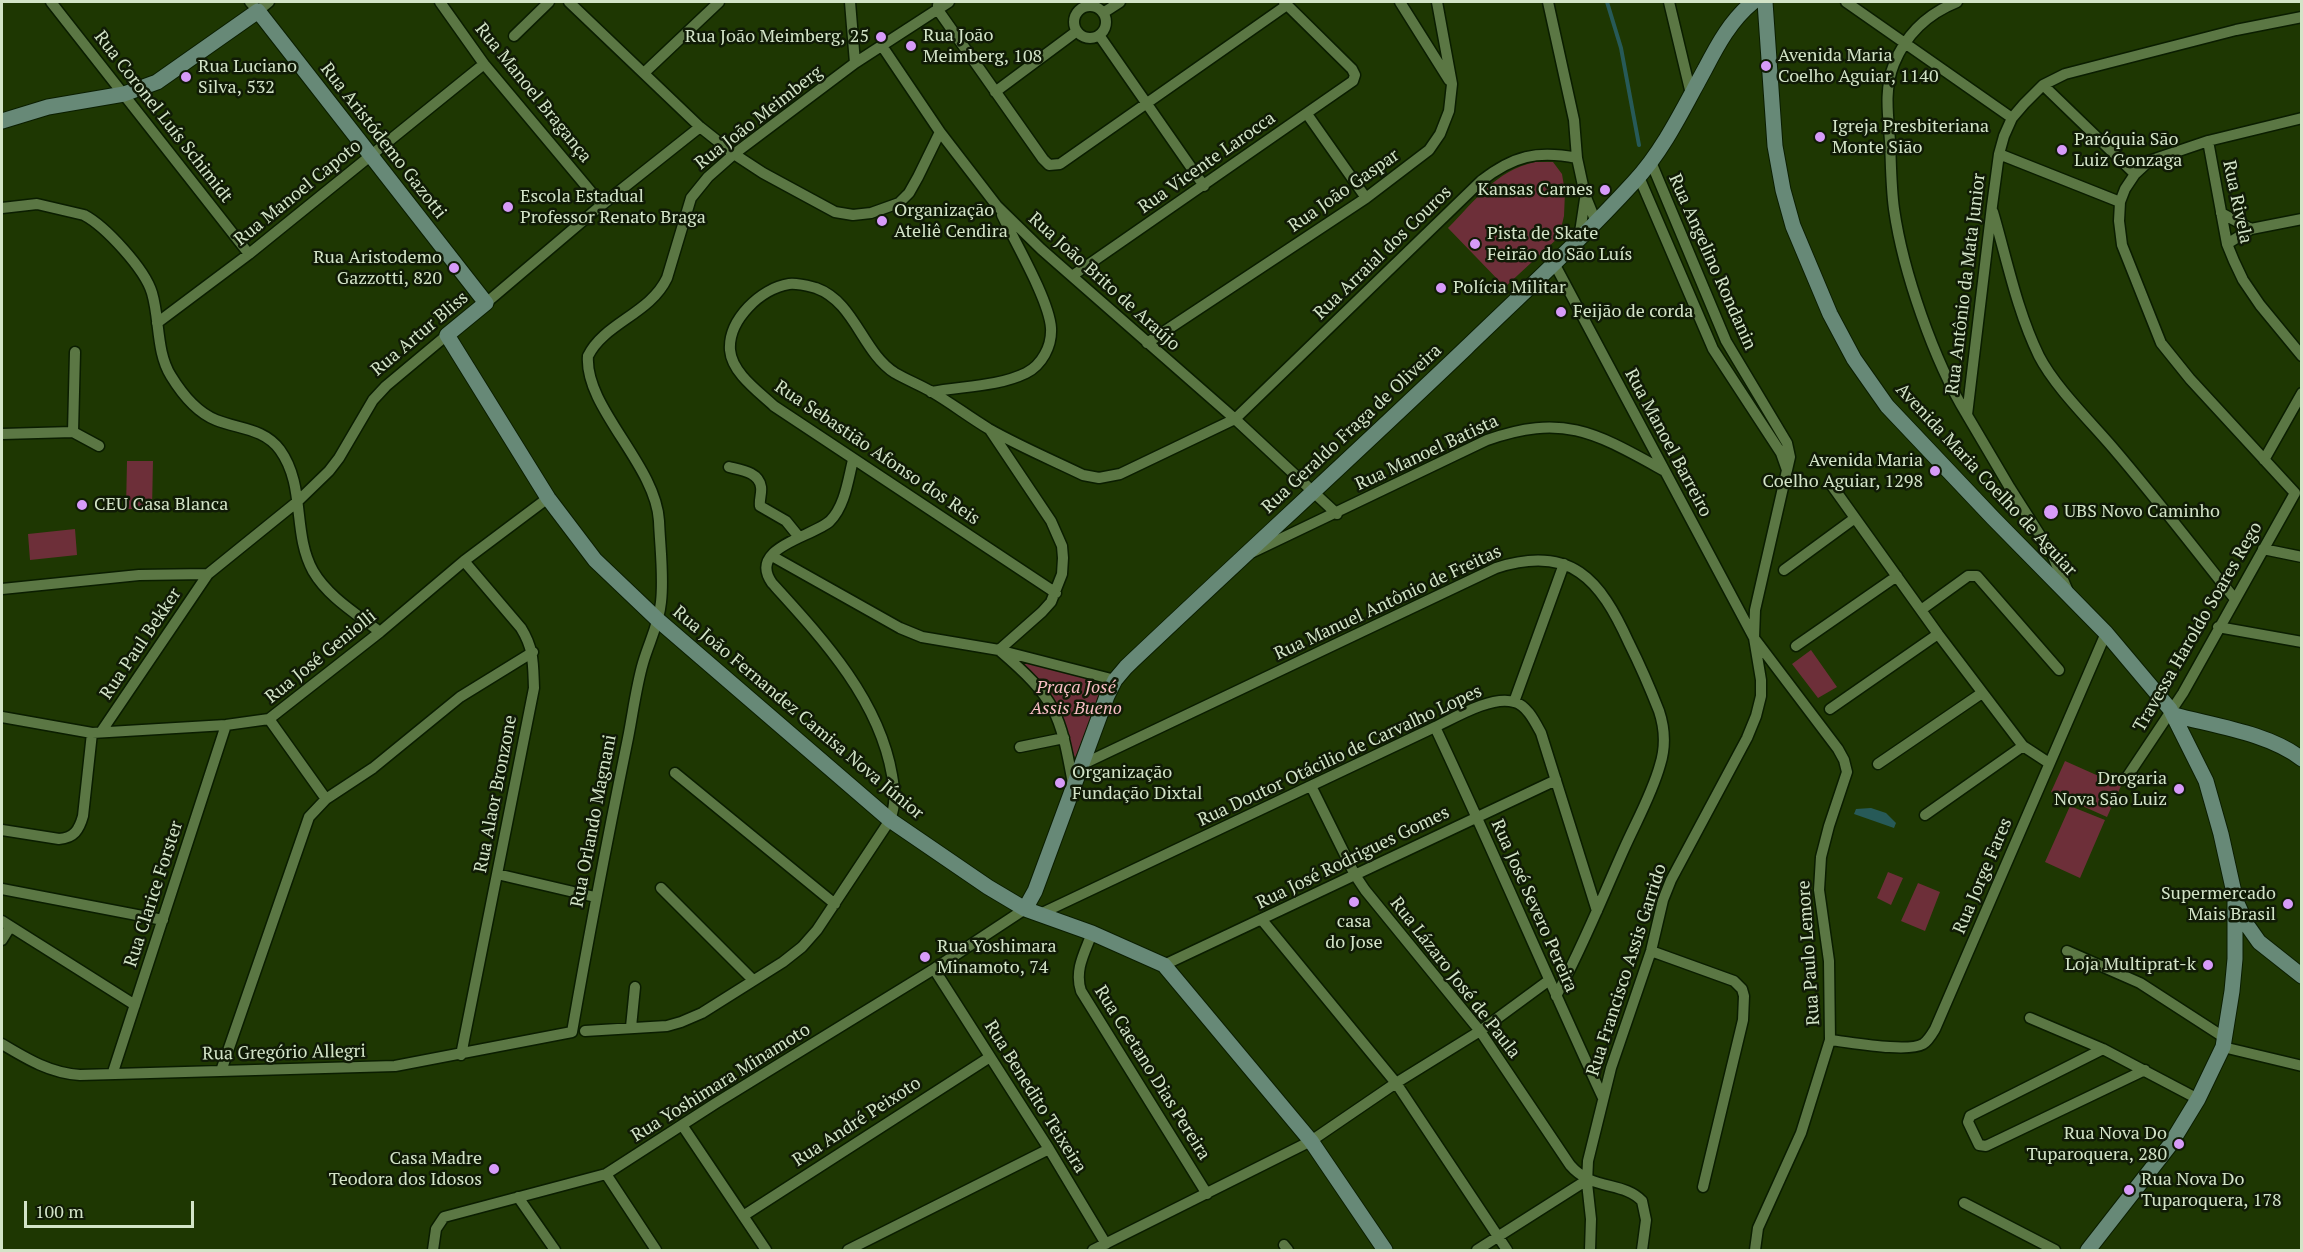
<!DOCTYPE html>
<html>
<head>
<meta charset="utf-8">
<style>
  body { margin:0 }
  #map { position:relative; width:2303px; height:1252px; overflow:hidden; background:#1e3702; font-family:"PT Serif",serif }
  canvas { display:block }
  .frame { position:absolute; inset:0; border:3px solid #d3e4c8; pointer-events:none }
  .scale { position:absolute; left:24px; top:1201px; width:170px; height:27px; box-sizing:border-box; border:3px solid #d3e4c8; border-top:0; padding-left:8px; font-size:18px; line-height:21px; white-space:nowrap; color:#d3e4c8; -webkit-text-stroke:4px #101b06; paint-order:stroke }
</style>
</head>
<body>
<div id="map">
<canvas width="2303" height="1252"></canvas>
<div class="frame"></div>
<div class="scale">100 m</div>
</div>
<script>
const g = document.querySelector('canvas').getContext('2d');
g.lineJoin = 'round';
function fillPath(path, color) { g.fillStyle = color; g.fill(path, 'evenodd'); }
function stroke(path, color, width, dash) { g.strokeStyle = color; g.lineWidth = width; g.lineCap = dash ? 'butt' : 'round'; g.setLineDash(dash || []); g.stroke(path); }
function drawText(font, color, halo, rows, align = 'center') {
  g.font = font + ' "PT Serif",serif'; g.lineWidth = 5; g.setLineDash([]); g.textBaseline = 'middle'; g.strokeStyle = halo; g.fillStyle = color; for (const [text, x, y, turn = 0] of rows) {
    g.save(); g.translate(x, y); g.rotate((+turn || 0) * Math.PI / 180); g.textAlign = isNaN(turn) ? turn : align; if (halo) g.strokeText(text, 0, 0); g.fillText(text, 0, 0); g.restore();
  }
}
fillPath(new Path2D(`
  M1535 162H1553L1562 174 1565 192 1564 216 1559 237 1505 287 1448 228C1475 201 1495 171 1535 162Z
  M127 461H153L152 509H126Z
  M75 529 77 555 30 560 28 534Z
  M1811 650 1837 687 1818 698 1792 664Z
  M1015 658 1106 684 1075 758 1062 718 1049 692Z
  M2065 761 2121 786 2107 817 2051 792Z
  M2070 806 2105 820 2080 878 2045 862Z
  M1888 872 1903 878 1891 905 1877 898Z
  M1918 883 1940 892 1925 931 1901 921Z`), '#6d2f39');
fillPath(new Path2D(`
  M1871 808 1886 813 1896 823 1894 828 1854 814 1856 809Z`), '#275a58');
stroke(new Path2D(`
  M1607 2 1621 48 1639 145`), '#275a58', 4);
const street = new Path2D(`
  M51 2 249 254
  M250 2 258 11 269 2
  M440 2 484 64 602 205
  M569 2 700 127 734 154 763 173 835 212 853 215 871 213 899 203 909 193 918 177 940 132
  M850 2 855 63
  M1400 2 1449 80
  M1548 2 1574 120 1577 158 1585 195 1596 222
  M1669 2 1691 94
  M1846 2 2012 118
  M1957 2C1927 14 1906 34 1894 64 1884 88 1888 115 1890 141 1891 163 1891 187 1894 209 1903 272 1934 361 1967 415
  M938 5V10L1043 159 1049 165 1060 164 1287 5
  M1074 22a16 16 0 1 1 32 0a16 16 0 1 1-32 0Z
  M1103 13 1120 2
  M1099 35 1204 186
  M514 36 549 2
  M882 46 940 132 997 206 1041 249 1235 419 1337 514
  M645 72 719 2
  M2043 85 2135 174
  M995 92 1077 31
  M1307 114 1366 198
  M2208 141 2227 244 2234 261 2243 280 2260 305 2302 356
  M1999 154 2120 202
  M1639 177 1713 349 1781 453 1787 470
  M2 208 37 204 84 215C105 226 145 269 152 293 160 320 156 352 171 376 182 394 196 412 216 420 238 429 264 428 280 450 306 486 292 533 313 571 328 597 357 614 380 632
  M1993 212C2007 260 2017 311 2039 356 2055 387 2090 421 2113 448 2155 497 2194 548 2234 598
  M2221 213 2251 229
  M1579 239 1585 199
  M2227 244 2251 229 2302 219
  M1554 263 1754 638 1838 749 1844 760 1847 772 1829 826 1821 857 1819 890 1829 961 1830 1040 1801 1133 1758 1228 1755 1250
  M1072 276 1353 81 1355 75 1352 69 1284 2
  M486 303 598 208 700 127
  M157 323 249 254 484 64
  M1147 343 1366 198 1429 150 1440 134 1449 111 1452 84 1437 2
  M931 392C962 386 997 387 1026 373 1042 365 1052 346 1051 328 1049 300 1015 242 1002 215
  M73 432 75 352
  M2 434 73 432 99 446
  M2264 460 2302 393
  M729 467C741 470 759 472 761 487 762 494 759 499 760 506L786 521 799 537
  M1830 483 1938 634 2023 746 2049 763
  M2295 493 2190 379 2161 343 2122 245 2119 221 2120 202 2125 189 2135 174 2149 161 2208 141 2302 118
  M2263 549 2302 557
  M1253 552 1487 440C1564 413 1596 433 1663 470
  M772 556 900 628 922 637 999 650 1042 612 1051 602 1062 574 1063 558 1062 546 1051 521 990 430
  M1784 570 1855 518
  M2 589 139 575 208 574 297 502 329 471 339 458 373 400 386 386 447 335
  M2067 589 2052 554 2010 488 1967 415 1992 206 1999 154 2004 136 2012 118 2024 104 2043 85 2065 74 2236 30 2302 17
  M1056 593 774 406C758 391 732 373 730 350 728 320 761 288 789 284 798 283 808 286 816 288 855 302 862 352 895 373 907 380 920 385 932 392 951 403 969 417 989 429 1019 446 1052 460 1083 475L1099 478 1120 474 1235 419 1481 181C1513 156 1537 150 1577 158
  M1921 610 1968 576H1977L2059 670
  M2218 627 2302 642
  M1796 646 1897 576
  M999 650C1056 699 1060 712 1073 784
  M1002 651 1115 680
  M1514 702 1564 564
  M1830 709 1938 634
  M2 717 92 733 226 725 269 719 380 632 464 561 548 498
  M269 719 326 799
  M1435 727C1493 850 1546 975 1603 1098
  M101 732 208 574
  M1020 747 1064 738
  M1878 764 1982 693
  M1081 765 1496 568C1571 544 1600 579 1629 643 1640 665 1650 688 1659 711 1665 729 1666 746 1660 765 1652 794 1636 822 1624 849 1602 898 1582 949 1556 996
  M675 773 835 904
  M2127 777 2183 693 2295 493
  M1311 786 1355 875 1365 890 1480 1031 1570 1165C1592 1191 1623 1181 1642 1201L1646 1220 1642 1250
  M1925 815 2023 746
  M2 830 59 839C74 838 79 830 83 816L92 733
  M497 874 595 897
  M661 888 753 980
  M2 889 163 920
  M1040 914 1435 727C1454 718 1492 695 1514 702 1527 705 1535 722 1541 733L1597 911
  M1262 920 1396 1083 1507 1250
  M2 921 135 1005
  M1092 933C1085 952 1074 970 1081 991L1207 1194
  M2 940 10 927
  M1651 951 1734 981 1742 989 1744 996 1743 1020 1703 1187
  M2067 951 2140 983 2225 1038
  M1164 965 1556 780
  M934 969 1049 1149 1106 1244
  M2030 1018 2103 1049 2198 1099
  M631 1027 635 987
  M585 1031 667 1026 681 1022 702 1013 783 962 802 947 817 930 890 820C896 804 895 792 892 775 879 699 822 638 772 583 747 547 813 537 830 521 845 506 848 480 853 460
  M1830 1040C1850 1042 1907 1053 1923 1044 1928 1041 1932 1034 1935 1029L2106 633
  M2 1044C27 1059 50 1073 80 1075L395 1066 572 1032C589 934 608 836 628 738 633 713 636 687 643 663 649 642 659 624 661 602 664 576 660 547 659 521 656 465 584 407 588 356 604 323 650 314 667 278L691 198 708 177 734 154 855 63 949 2
  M2223 1047 2302 1066
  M2103 1049 1970 1116 1968 1122 1979 1145 1986 1146 2145 1070
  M461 1055 534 688C533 663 534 649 521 628L464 561
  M221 1071 309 817 326 799 373 768 460 697 533 652
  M113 1072 226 725
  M682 1125 766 1250
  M606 1174 656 1250
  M518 1197 555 1250
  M1964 1203 2055 1250
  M743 1216 990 1057
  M1284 1245 1288 1250
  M433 1250 436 1229 444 1217 606 1174 716 1103 934 969 1025 909
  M848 1250 1049 1149
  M1093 1250 1311 1141 1396 1083 1480 1031 1548 981
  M1477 1250 1587 1180
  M1590 1250 1591 1219 1587 1183 1588 1161 1611 1068 1651 951 1663 900 1671 880 1747 738 1756 716 1761 696V680L1754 638 1755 610 1790 457 1787 443 1726 341 1651 162`);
const secondary = new Path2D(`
  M1765 2 1775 146 1783 190 1793 226 1830 314 1854 359 1887 406 1993 518 2106 633 2170 709 2206 781 2221 834 2235 897V959L2232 991 2223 1047 2198 1099 2170 1145 2088 1250
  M2 121 48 107 124 94 157 82 258 11 486 303 447 335 548 498 595 560 658 620 890 820 988 887 1025 909 1092 933 1164 965 1311 1141 1385 1250
  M2174 715C2215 726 2268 733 2302 759
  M2236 901 2247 925 2259 942 2302 976
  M1025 909 1035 891 1107 696 1115 680 1126 667C1239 560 1354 455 1466 348 1523 293 1581 240 1634 182 1664 150 1684 107 1705 69 1718 44 1731 20 1753 2`);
stroke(street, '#0a1d00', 13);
stroke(secondary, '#0a1d00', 17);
stroke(street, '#5b7744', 10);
stroke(secondary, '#678977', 15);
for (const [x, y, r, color] of [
  [881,37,6,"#d79bf9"],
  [911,46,6,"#d79bf9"],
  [1766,66,6,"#d79bf9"],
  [186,77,6,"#d79bf9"],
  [1820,137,6,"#d79bf9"],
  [2062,150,6,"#d79bf9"],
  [1605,190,6,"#d79bf9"],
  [508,207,6,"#d79bf9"],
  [882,221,6,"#d79bf9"],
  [1475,244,6,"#d79bf9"],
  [454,268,6,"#d79bf9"],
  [1441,288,6,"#d79bf9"],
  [1561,312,6,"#d79bf9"],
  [1935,471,6,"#d79bf9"],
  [82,505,6,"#d79bf9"],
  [2051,512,8,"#d79bf9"],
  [1060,783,6,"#d79bf9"],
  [2179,789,6,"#d79bf9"],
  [1354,902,6,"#d79bf9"],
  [2288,904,6,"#d79bf9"],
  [925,957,6,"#d79bf9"],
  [2208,965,6,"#d79bf9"],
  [2179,1144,6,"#d79bf9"],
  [494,1169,6,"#d79bf9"],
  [2129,1190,6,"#d79bf9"]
]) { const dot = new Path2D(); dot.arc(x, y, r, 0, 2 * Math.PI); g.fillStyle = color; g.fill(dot); stroke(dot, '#101b06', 2); }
drawText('18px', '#d3e4c8', '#101b06', [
  ["Rua João",923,36],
  ["Meimberg, 108",923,57],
  ["Rua João Meimberg, 25",869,37,"right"],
  ["Avenida Maria",1778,56],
  ["Coelho Aguiar, 1140",1778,77],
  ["Rua Luciano",198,67],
  ["Silva, 532",198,88],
  ["Igreja Presbiteriana",1832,127],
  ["Monte Sião",1832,148],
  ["Paróquia São",2074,140],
  ["Luiz Gonzaga",2074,161],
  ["Kansas Carnes",1593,190,"right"],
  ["Escola Estadual",520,197],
  ["Professor Renato Braga",520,218],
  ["Organização",894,211],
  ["Ateliê Cendira",894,232],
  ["Pista de Skate",1487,234],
  ["Feirão do São Luís",1487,255],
  ["Rua Aristodemo",442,258,"right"],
  ["Gazzotti, 820",442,279,"right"],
  ["Polícia Militar",1453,288],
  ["Feijão de corda",1573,312],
  ["Avenida Maria",1923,461,"right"],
  ["Coelho Aguiar, 1298",1923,482,"right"],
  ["CEU Casa Blanca",94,505],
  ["UBS Novo Caminho",2064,512],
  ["Organização",1072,773],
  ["Fundação Dixtal",1072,794],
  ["Drogaria",2167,779,"right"],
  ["Nova São Luiz",2167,800,"right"],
  ["Supermercado",2276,894,"right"],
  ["Mais Brasil",2276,915,"right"],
  ["casa",1354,922,"center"],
  ["do Jose",1354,943,"center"],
  ["Rua Yoshimara",937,947],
  ["Minamoto, 74",937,968],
  ["Loja Multiprat-k",2196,965,"right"],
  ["Rua Nova Do",2167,1134,"right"],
  ["Tuparoquera, 280",2167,1155,"right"],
  ["Casa Madre",482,1159,"right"],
  ["Teodora dos Idosos",482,1180,"right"],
  ["Rua Nova Do",2141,1180],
  ["Tuparoquera, 178",2141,1201]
], 'left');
drawText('18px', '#d3e4c8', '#101b06', [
  ["Rua Manoel Bragança",533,93,51],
  ["Rua Coronel Luís Schimidt",163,117,52],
  ["Rua João Meimberg",759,118,-38],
  ["Rua Aristódemo Gazotti",383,141,52],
  ["Rua Vicente Larocca",1207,163,-35],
  ["Rua João Gaspar",1344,191,-35],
  ["Rua Manoel Capoto",298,193,-39],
  ["Rua Rivela",2237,202,78],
  ["Rua Arraial dos Couros",1383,253,-44],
  ["Rua Angelino Rondanin",1712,262,66],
  ["Rua João Brito de Araújo",1104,282,42],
  ["Rua Antônio da Mata Junior",1966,284,-83],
  ["Rua Artur Bliss",420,334,-40],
  ["Rua Geraldo Fraga de Oliveira",1352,429,-43],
  ["Rua Manoel Barreiro",1668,443,62],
  ["Rua Sebastião Afonso dos Reis",877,453,34],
  ["Rua Manoel Batista",1427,453,-25],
  ["Avenida Maria Coelho de Aguiar",1986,480,47],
  ["Rua Manuel Antônio de Freitas",1388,603,-25],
  ["Travessa Haroldo Soares Rego",2198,627,-60],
  ["Rua Paul Bekker",141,644,-56],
  ["Rua José Geniolli",321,657,-39],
  ["Rua João Fernandez Camisa Nova Júnior",798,713,40],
  ["Rua Doutor Otácilio de Carvalho Lopes",1340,756,-25],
  ["Rua Alaor Bronzone",496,794,-79],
  ["Rua Orlando Magnani",594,821,-79],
  ["Rua José Rodrigues Gomes",1353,858,-26],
  ["Rua Jorge Fares",1983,876,-67],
  ["Rua Clarice Forster",154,894,-72],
  ["Rua José Severo Pereira",1534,906,66],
  ["Rua Paulo Lemore",1809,953,-94],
  ["Rua Francisco Assis Garrido",1627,970,-72],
  ["Rua Lázaro José de Paula",1455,978,52],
  ["Rua Gregório Allegri",284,1053,-1],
  ["Rua Caetano Dias Pereira",1152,1073,58],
  ["Rua Yoshimara Minamoto",721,1083,-32],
  ["Rua Benedito Teixeira",1035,1097,58],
  ["Rua André Peixoto",857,1122,-33]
]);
drawText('italic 18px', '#f7bdc3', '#101b06', [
  ["Praça José",1076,688],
  ["Assis Bueno",1076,709]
]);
</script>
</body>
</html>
